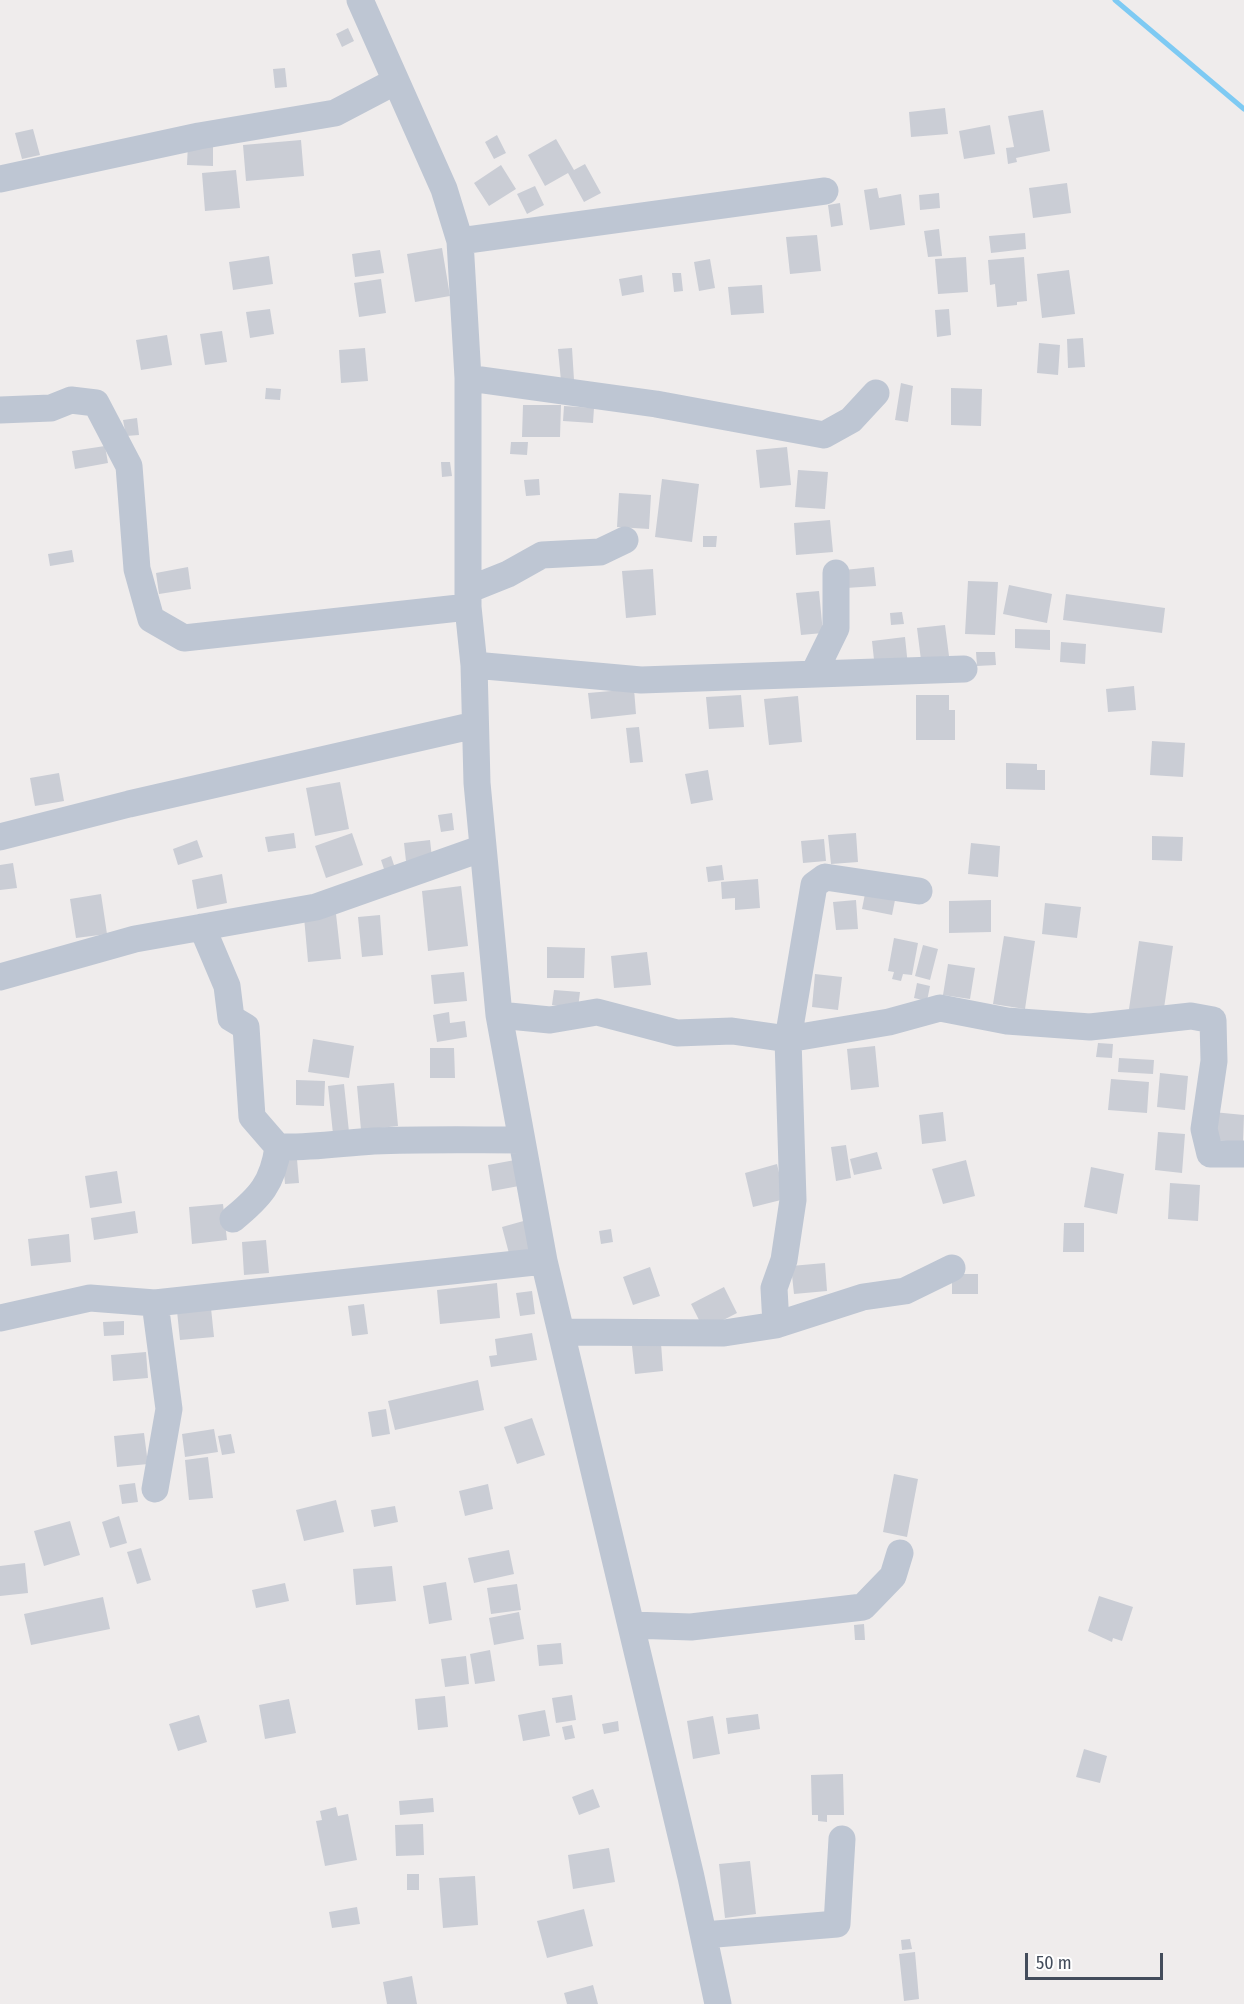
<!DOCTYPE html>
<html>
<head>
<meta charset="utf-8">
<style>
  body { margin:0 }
  #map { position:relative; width:1244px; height:2004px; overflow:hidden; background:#efecec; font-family:"Fira Sans Condensed",sans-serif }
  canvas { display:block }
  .scale { position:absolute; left:1025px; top:1953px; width:138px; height:27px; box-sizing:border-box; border:3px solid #434c5b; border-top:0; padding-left:8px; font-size:18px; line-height:21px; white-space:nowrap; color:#434c5b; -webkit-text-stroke:4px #fff; paint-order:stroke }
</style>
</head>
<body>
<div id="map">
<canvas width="1244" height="2004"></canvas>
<div class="scale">50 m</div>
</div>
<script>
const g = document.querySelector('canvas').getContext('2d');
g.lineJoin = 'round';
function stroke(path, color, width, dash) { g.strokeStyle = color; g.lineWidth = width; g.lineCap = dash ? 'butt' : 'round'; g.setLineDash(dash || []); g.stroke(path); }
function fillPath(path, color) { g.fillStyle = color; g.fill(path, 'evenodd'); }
stroke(new Path2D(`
  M1115 0 1244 109`), '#7ecaf3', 5);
fillPath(new Path2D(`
  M348 28 354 41 342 47 336 34Z
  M285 68 287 87 275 88 273 69Z
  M945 108 948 134 911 137 909 112Z
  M1043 110 1050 151 1016 158 1017 162 1008 164 1006 148 1014 147 1008 116Z
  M990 125 995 154 964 159 959 131Z
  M33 129 40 155 22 159 15 133Z
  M497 135 506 153 494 159 485 142Z
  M556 139 574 170 585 164 601 193 584 202 568 173 545 186 528 155Z
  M301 140 304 176 246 181 243 145Z
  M188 143 213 144V166L187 165Z
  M501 165 516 189 489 206 474 183Z
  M236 170 240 208 205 211 202 173Z
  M1067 183 1071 213 1033 218 1029 188Z
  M535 186 544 205 527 214 517 194Z
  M877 188 879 198 901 194 905 225 870 230 864 190Z
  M939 193 940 208 920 210 919 195Z
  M840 203 843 225 831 227 828 205Z
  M939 229 942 256 928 257 924 231Z
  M1025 233 1026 249 991 253 989 236Z
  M817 235 821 271 790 274 786 237Z
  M442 248 450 296 415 302 407 254Z
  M380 250 384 273 355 277 352 254Z
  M269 256 273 284 233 290 229 262Z
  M966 257 968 292 938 294 935 259Z
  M1024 257 1027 301 1017 302V305L997 307 995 284 990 285 988 260Z
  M710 259 715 288 699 291 694 262Z
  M1069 270 1075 314 1042 318 1037 274Z
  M672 273H681L683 291 674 292Z
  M642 275 644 292 622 296 619 279Z
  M381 279 386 313 359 317 354 283Z
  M762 285 764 313 731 315 728 287Z
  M270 309 274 334 250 338 246 312Z
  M949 309 951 335 937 337 935 310Z
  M222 331 227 362 205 365 200 334Z
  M167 335 172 365 141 370 136 340Z
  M1083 338 1085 367 1068 368 1067 339Z
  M1039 343 1060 345 1058 375 1037 373Z
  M365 348 368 381 341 383 339 350Z
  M572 348 574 380 561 381 558 349Z
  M901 383 913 386 908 422 895 420Z
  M266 388 281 389 280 400 265 399Z
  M951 388 982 389 981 426 951 425Z
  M523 405H561L560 437H522Z
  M564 406 594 408 593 423 563 421Z
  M137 418 139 435 126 436 123 420Z
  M511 442H528L527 455 510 454Z
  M105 446 108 463 75 469 72 451Z
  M787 447 791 485 760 488 756 450Z
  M441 462H450L452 476 442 477Z
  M798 470 828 472 825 509 795 507Z
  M539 479 540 495 526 496 524 480Z
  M662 479 699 484 692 542 655 537Z
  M619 493 651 495 649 529 617 527Z
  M830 520 833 552 796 555 794 523Z
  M703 536H717L716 547H703Z
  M72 550 74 562 50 566 48 554Z
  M188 567 191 589 159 594 156 573Z
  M874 567 876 586 846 588 844 570Z
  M653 569 656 615 626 618 622 571Z
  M968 581 998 582 995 635 965 634Z
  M1009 585 1052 594 1047 623 1003 614Z
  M819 591 823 633 801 635 796 593Z
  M1066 594 1165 608 1162 633 1063 620Z
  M902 612 904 624 891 625 890 613Z
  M945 625 949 656 921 660 917 628Z
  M1015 629 1050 630V650L1015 648Z
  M905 637 908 666 875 669 872 641Z
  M1061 642 1086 644 1085 664 1060 662Z
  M976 652H995L996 665 977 666Z
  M1134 686 1136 710 1108 712 1106 689Z
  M634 689 636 714 591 719 588 693Z
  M741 695 744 727 709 729 706 697Z
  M916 695H949V710H955V740H916Z
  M798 696 802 742 769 745 764 699Z
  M639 727 643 762 630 763 626 728Z
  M1152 741 1185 743 1183 777 1150 775Z
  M1006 763 1037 764V770H1045V790L1006 789Z
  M708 770 713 800 691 804 685 774Z
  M59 773 64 801 35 806 30 778Z
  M340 782 349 829 315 836 306 788Z
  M452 813 454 830 441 832 438 815Z
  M294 833 296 848 268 852 265 837Z
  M352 833 363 865 326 878 315 846Z
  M856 833 858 862 831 864 828 835Z
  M1152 836 1183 837 1182 861 1152 860Z
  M824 839 826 861 803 863 801 841Z
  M197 840 203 857 178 865 173 849Z
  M430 840 432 858 406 861 404 843Z
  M971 843 1000 846 998 877 968 874Z
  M391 856 396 871 386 875 381 860Z
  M13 863 17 888 0 890V865Z
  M722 865 724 880 708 882 706 867Z
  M222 874 227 903 197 909 192 880Z
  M758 879 760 908 735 910V898L722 899 721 882Z
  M461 886 468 946 428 951 422 891Z
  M101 894 107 934 76 938 70 899Z
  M865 894 895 900 892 915 862 909Z
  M856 900 858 929 836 930 833 902Z
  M991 900V932L949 933V901Z
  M1045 903 1081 907 1077 938 1042 934Z
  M336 914 341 959 308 962 304 917Z
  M380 915 383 955 362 957 358 917Z
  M1004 936 1035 941 1025 1009 993 1004Z
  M894 938 918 943 912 975 903 974 901 981 892 979 894 972 888 971Z
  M1139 941 1173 946 1163 1015 1129 1009Z
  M923 945 938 949 930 980 915 976Z
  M547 947 585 948 584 978H547Z
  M647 952 651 985 614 988 611 956Z
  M948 964 975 968 970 999 943 995Z
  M464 972 467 1001 434 1004 431 975Z
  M815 974 842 977 838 1010 812 1007Z
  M917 983 930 986 927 1001 914 998Z
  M554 990 580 992 578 1008 552 1005Z
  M449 1012 450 1023 465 1021 467 1037 437 1042 433 1015Z
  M313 1039 354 1046 349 1078 308 1072Z
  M1098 1043 1113 1044 1112 1058 1096 1057Z
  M875 1046 879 1087 851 1090 847 1049Z
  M430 1048H454L455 1078H430Z
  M1119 1058 1154 1060 1153 1074 1118 1072Z
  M1160 1073 1188 1076 1185 1110 1157 1107Z
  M1111 1079 1149 1082 1147 1113 1108 1110Z
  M296 1080 325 1081 324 1106 296 1105Z
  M394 1083 398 1126 361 1130 357 1086Z
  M344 1084 349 1132 333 1134 328 1086Z
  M943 1112 946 1141 922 1144 919 1115Z
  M1213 1112 1244 1115 1243 1142 1211 1140Z
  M1158 1132 1185 1134 1182 1173 1155 1170Z
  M846 1145 851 1178 836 1181 831 1147Z
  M877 1152 882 1169 854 1175 850 1159Z
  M297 1159 299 1183 285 1184 283 1161Z
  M515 1160 519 1186 492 1191 488 1165Z
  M966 1160 975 1196 943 1204 932 1169Z
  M777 1164 785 1199 753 1207 745 1173Z
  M1091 1167 1124 1174 1117 1214 1084 1207Z
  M117 1171 122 1203 90 1208 85 1176Z
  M1170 1183 1200 1185 1198 1221 1168 1219Z
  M223 1204 227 1240 192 1244 189 1207Z
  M135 1211 138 1233 94 1240 91 1218Z
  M527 1220 536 1255 511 1261 502 1227Z
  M1064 1223H1084V1252H1063Z
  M611 1229 613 1242 601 1244 599 1231Z
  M69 1234 71 1262 31 1266 28 1239Z
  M266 1240 269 1273 244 1275 242 1242Z
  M825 1263 827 1291 794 1294 791 1266Z
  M650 1267 660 1296 633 1305 623 1277Z
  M952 1274H978V1294H952Z
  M497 1283 500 1318 440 1324 437 1290Z
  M724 1287 737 1313 704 1330 691 1304Z
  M532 1291 535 1314 520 1316 516 1293Z
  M364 1304 368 1334 352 1336 348 1306Z
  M211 1308 214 1337 180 1340 177 1311Z
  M124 1321V1335L104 1336 103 1322Z
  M532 1333 537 1360 491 1367 489 1356 497 1355 495 1339Z
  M661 1343 663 1371 635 1374 632 1346Z
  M146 1352 148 1378 113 1381 111 1355Z
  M478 1380 484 1410 395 1430 388 1401Z
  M386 1409 390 1434 372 1437 368 1412Z
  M532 1418 545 1455 517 1464 504 1427Z
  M214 1429 218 1452 185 1457 182 1434Z
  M144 1433 148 1464 117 1467 114 1436Z
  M231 1434 235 1453 222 1455 218 1436Z
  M208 1457 213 1498 189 1500 185 1460Z
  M894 1474 918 1479 907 1537 883 1532Z
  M135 1483 138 1502 122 1504 119 1485Z
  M488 1484 493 1509 465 1516 459 1491Z
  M336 1500 344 1532 304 1541 296 1510Z
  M395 1506 398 1522 374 1527 371 1510Z
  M119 1516 127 1543 110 1548 102 1522Z
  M70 1521 80 1555 44 1566 34 1531Z
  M141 1548 151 1580 137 1584 127 1552Z
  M509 1550 514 1574 474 1583 468 1558Z
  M25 1563 28 1593 0 1596V1566Z
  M392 1566 396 1601 356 1605 353 1569Z
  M446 1582 452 1620 429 1624 423 1586Z
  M285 1583 289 1601 256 1608 252 1590Z
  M517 1584 521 1610 491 1614 487 1588Z
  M1099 1596 1133 1607 1122 1641 1113 1638 1112 1642 1088 1631Z
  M103 1597 110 1629 31 1645 24 1614Z
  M519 1612 524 1639 494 1645 489 1618Z
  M864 1624 865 1640H855L854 1625Z
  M561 1643 563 1664 539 1666 537 1645Z
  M490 1650 495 1681 475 1684 470 1654Z
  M466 1656 469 1684 445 1687 441 1659Z
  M572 1695 576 1720 556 1723 552 1698Z
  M445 1696 448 1727 418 1730 415 1699Z
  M289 1699 296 1733 265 1739 259 1705Z
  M545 1710 550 1736 523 1741 518 1715Z
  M758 1714 760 1729 728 1734 726 1718Z
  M199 1715 207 1742 178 1751 169 1724Z
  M713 1716 720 1754 693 1759 687 1721Z
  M618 1721 619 1731 604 1734 602 1724Z
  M572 1725 575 1738 565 1740 562 1727Z
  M1084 1749 1107 1756 1100 1783 1076 1777Z
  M843 1774 844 1815H827V1822L818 1821V1815H812L811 1775Z
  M593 1789 600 1807 579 1815 572 1797Z
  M433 1798 434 1812 400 1815 399 1801Z
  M336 1807 338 1816 348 1814 357 1860 325 1866 316 1821 322 1820 320 1811Z
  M423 1824 424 1855 396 1856 395 1825Z
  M609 1848 615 1882 573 1889 568 1855Z
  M750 1861 756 1914 725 1918 719 1864Z
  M407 1874H419V1890H407Z
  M475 1876 478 1925 443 1928 439 1878Z
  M357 1907 360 1924 332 1928 329 1912Z
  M584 1909 593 1946 547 1958 537 1921Z
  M910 1939 912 1949 902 1950 901 1940Z
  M915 1952 919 1999 904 2001 899 1954Z
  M412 1976 417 2004H387L383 1982Z
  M593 1985 598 2004H567L564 1993Z`), '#cacdd5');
stroke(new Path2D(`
  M360 0 444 189 460 241 468 378V607L474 665 477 783 499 1015 544 1261 691 1877 718 2004
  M0 179 199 136 335 113 396 81
  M460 241 825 191
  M468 378 656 404 824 435 851 420 876 393
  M0 410 51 408 71 400 96 403 129 466 137 569 151 619 184 638 468 607
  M468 590 508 574 542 555 600 552 625 540
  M474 665 641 680 964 669
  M814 673 836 628V573
  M0 837 129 804 475 725
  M202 927 227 986 231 1018 246 1027 252 1117 278 1147C273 1183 260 1197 233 1219
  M0 977 135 939 316 907 483 848
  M499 1015 550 1020 597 1012 677 1033 732 1031 788 1039 889 1022 940 1008 1007 1021 1090 1027 1191 1016 1213 1020 1214 1061 1204 1129 1210 1154H1244
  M278 1147C311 1148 342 1143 374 1141 423 1139 472 1140 521 1140
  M155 1303 169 1409 155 1489
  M0 1318 90 1298 155 1303 544 1261
  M776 1325 774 1288 784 1260 793 1200 788 1039 814 885 825 877 919 891
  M561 1332 724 1333 776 1325 863 1297 905 1291 952 1268
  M631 1625 691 1627 863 1607 893 1576 900 1553
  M704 1935 837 1924 842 1839`), '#bec6d3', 27);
</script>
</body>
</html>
